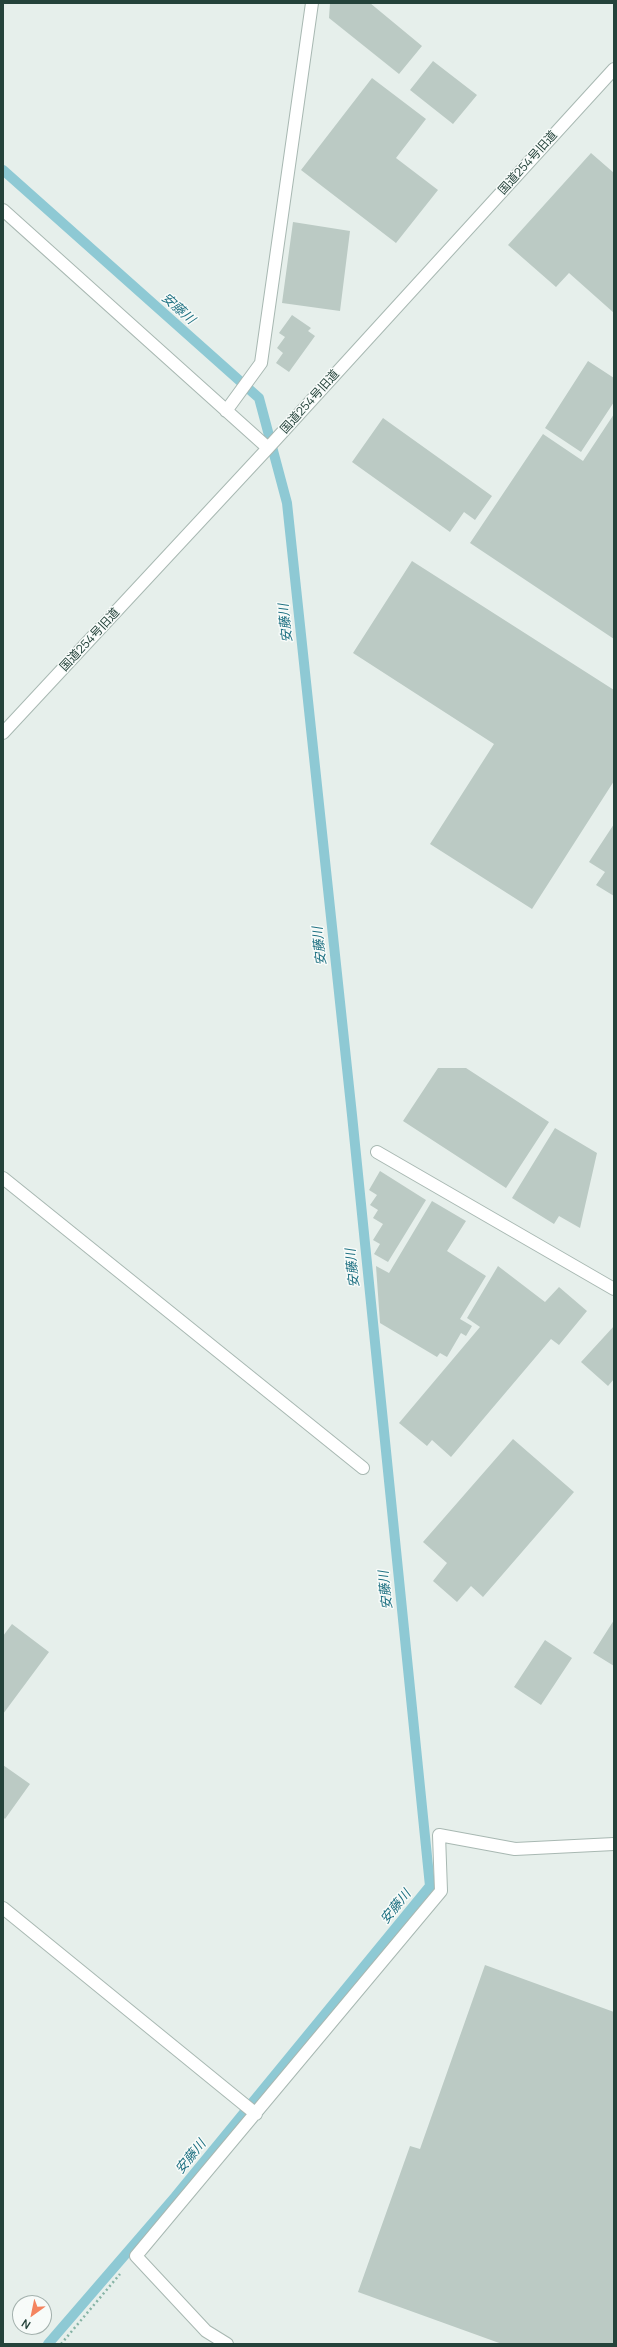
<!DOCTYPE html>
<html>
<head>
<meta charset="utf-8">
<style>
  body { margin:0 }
  #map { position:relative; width:617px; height:2347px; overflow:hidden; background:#e6efeb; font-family:Manrope,sans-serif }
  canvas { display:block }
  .frame { position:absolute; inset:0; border:4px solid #24423a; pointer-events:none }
  .north { position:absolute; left:12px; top:2295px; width:40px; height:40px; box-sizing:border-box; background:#f7fbf9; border:1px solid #a3b1ad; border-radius:50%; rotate:213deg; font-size:11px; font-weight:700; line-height:16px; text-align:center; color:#24423a }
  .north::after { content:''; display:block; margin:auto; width:14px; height:18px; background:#f4845f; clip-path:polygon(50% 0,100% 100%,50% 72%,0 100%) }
</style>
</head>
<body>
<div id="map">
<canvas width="617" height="2347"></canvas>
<div class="frame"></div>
<div class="north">N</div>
</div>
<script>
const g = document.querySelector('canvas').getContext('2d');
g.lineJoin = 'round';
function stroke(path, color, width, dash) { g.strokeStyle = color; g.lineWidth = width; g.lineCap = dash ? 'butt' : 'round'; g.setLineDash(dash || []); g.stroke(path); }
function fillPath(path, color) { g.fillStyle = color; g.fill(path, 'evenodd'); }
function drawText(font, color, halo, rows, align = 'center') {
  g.font = font + ' Manrope,"Noto Sans JP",sans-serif'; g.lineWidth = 3; g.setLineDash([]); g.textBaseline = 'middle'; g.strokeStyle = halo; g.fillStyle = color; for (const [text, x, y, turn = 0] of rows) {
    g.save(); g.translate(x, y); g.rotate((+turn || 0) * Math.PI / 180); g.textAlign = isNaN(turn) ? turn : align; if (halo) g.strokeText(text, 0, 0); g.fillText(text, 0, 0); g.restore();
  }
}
stroke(new Path2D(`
  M3 170 259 398 287 503 352 1115 430 1886 175 2197 48 2344`), '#8ec9d4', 10);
fillPath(new Path2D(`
  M330 3H370L422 46 399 74 329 18Z
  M433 61 477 95 453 124 410 90Z
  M372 78 426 119 396 158 438 190 396 243 301 170Z
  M591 153 614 173V313L569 273 556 287 508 245Z
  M293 222 350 231 340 311 282 303Z
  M292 315 311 328 308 331 315 336 289 372 276 363 283 353 277 348 285 337 279 333Z
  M588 361 614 378V402L581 452 545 428Z
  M614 414V639L470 543 543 434 583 461Z
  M383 418 492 496 475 520 464 512 450 532 352 462Z
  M412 561 614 690V781L532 909 430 844 494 744 353 653Z
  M614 824V896L596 885 605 872 589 862Z
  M438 1068H466L549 1122 506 1188 403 1121Z
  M555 1128 597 1153 580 1228 559 1216 554 1224 512 1198Z
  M380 1171 426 1200 388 1262 374 1254 380 1244 373 1240 383 1224 373 1218 378 1210 370 1205 377 1195 369 1190Z
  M432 1201 466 1221 447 1251 486 1276 460 1319 472 1326 466 1336 461 1333 447 1357 440 1353 437 1357 380 1323 376 1266 389 1273Z
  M498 1266 545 1302 559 1287 587 1311 559 1345 551 1339 451 1457 432 1440 427 1446 399 1423 480 1327 467 1318Z
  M614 1326V1379L608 1386 581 1362Z
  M513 1439 574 1492 483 1597 471 1586 457 1602 433 1581 447 1563 423 1542Z
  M614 1620V1666L593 1653Z
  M12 1624 49 1652 3 1714V1636Z
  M545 1640 572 1658 541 1705 514 1687Z
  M3 1765 30 1784 5 1819 3 1817Z
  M485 1965 614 2012V2344H502L358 2292 410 2146 420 2149Z`), '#bbcac4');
const minor = new Path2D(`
  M3 210 268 448
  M226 411 261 363 312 3
  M3 733 268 448 614 69
  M377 1152 614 1289
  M3 1178 363 1468
  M3 1908 256 2114
  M227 2344 206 2331 136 2256 441 1891 439 1835 515 1849 614 1844`);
stroke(minor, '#a8b8b2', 14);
stroke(new Path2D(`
  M61 2344 120 2274`), '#86b3a5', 2.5, [2, 3]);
stroke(minor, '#fff', 12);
drawText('12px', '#24423a', '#f7fbf9', [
  ["国道254号旧道",528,163,-48],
  ["国道254号旧道",310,402,-48],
  ["国道254号旧道",90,640,-47]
]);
drawText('italic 13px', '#1c6f80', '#f7fbf9', [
  ["安藤川",178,309,42],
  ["安藤川",286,623,-96],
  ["安藤川",320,946,-96],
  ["安藤川",353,1268,-96],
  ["安藤川",386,1590,-96],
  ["安藤川",396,1907,-51],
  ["安藤川",191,2157,-51]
]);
</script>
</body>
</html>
